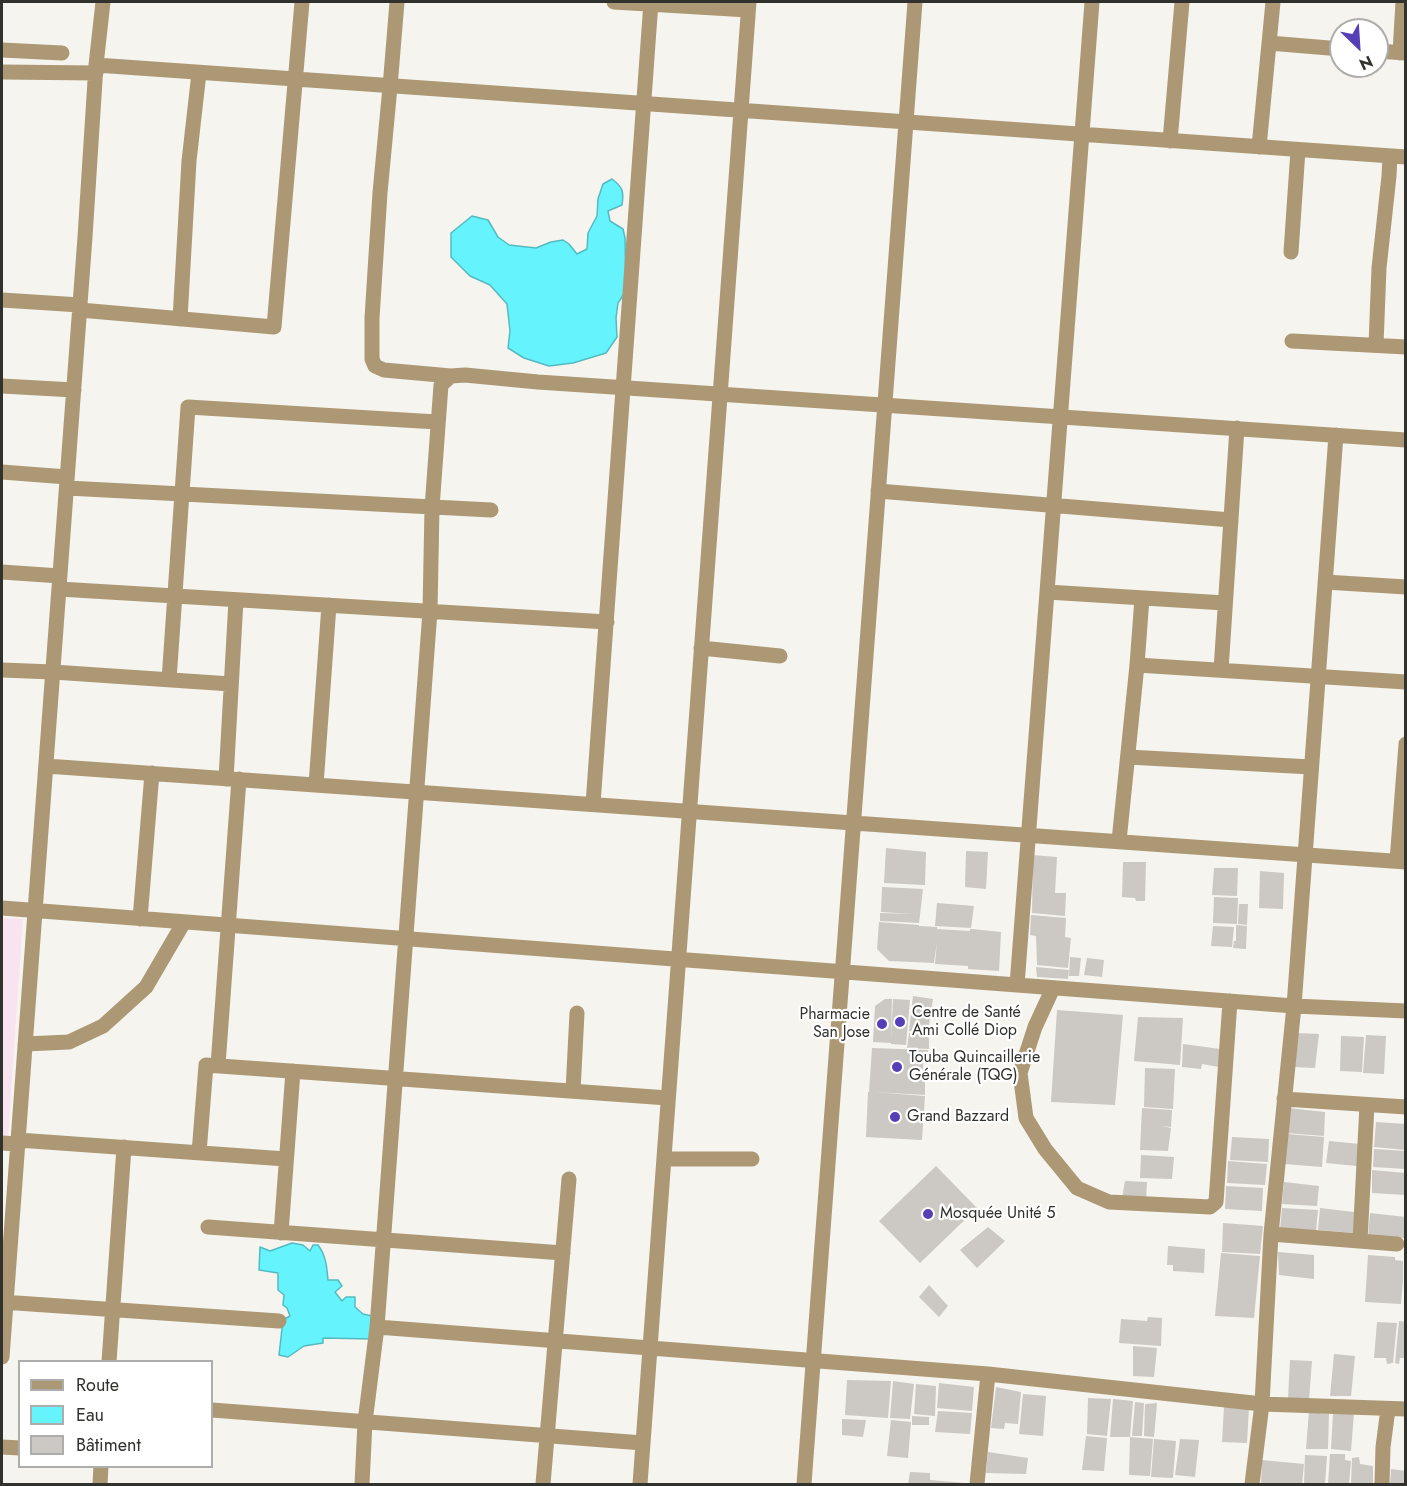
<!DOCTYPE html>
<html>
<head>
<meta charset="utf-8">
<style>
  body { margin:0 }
  #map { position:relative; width:1407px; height:1486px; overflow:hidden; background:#f6f4ee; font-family:Jost,sans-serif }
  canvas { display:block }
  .frame { position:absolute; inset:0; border:3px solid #31312e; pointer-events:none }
  .legend { position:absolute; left:18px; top:1360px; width:195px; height:108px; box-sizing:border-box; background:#fff; border:2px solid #adadab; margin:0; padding:8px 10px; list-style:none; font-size:18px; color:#31312e }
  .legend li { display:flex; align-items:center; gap:12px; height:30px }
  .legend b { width:30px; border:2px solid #adadab }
  .north { position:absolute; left:1329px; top:18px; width:60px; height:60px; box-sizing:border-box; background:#fff; border:2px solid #adadab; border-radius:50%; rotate:155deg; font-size:16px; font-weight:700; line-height:24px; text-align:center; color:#31312e }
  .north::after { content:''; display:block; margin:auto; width:21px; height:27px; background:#553eb6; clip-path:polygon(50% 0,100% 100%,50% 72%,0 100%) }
</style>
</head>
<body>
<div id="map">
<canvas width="1407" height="1486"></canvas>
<div class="frame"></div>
<ul class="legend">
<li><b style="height:8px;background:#ac9874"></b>Route</li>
<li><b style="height:16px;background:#65f4fe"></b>Eau</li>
<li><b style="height:16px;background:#ccc8c3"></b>Bâtiment</li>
</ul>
<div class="north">N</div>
</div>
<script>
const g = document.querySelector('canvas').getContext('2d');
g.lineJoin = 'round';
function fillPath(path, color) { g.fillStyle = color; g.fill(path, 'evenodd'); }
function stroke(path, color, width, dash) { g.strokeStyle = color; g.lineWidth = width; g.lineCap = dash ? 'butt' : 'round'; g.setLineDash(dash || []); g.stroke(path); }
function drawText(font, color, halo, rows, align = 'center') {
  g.font = font + ' Jost,sans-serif'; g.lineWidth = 4.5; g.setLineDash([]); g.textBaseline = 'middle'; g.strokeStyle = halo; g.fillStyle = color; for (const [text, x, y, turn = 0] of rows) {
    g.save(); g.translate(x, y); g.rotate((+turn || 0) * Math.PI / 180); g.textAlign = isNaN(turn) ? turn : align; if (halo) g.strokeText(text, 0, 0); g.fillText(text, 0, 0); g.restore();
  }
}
fillPath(new Path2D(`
  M2 918 23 919 8 1137H2Z`), '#f9e3f1');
const water = new Path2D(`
  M612 179C623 187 624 192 622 205L608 211 610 221 623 229 625 238 626 291 618 303 616 318 617 337 606 353 573 363 549 366 524 358 508 348 510 331 507 304 490 285 470 276 451 257V233L472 216 488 220 498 237 509 245 536 248 551 242 563 240 569 244 577 254 587 249 588 233 597 216 598 199 603 184Z
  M292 1243 303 1245 310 1251 313 1245H318C326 1255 327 1268 328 1280H338L342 1286 335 1292 342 1301 346 1297H355V1307L363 1314 372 1316 373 1339 323 1338V1343L304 1346 288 1357 279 1355 283 1320 290 1316 287 1308 283 1305 284 1295 278 1290V1273L259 1270 260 1247 270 1251Z`);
fillPath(water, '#65f4fe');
stroke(water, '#55bac0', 1.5);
fillPath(new Path2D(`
  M886 848 926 852 925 885 884 883Z
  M966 851 988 852 986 889 965 887Z
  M1033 855 1057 857 1055 893H1066L1065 916 1032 913Z
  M1123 862H1146L1145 901H1136L1135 898 1122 897Z
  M1214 868H1238L1237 896 1212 895Z
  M1260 871 1284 873 1283 909 1259 908Z
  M882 887 923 889 919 923 880 921V913L913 914 881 912Z
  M1214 897 1238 898 1237 924 1213 923Z
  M937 903 974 906 971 928 935 926Z
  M1239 904H1248L1247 925 1238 924Z
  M1031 915 1066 918 1065 937 1071 938 1068 968 1037 965 1036 936 1030 935Z
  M879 922 919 925V926L937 927V929L970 931V929H972L1001 932 999 971 968 969V966L935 964 937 942 934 963 889 961 877 949Z
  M1236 925 1247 926 1246 949 1233 948 1234 941H1236Z
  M1213 926 1234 927 1232 947 1211 946Z
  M1070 957 1081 958 1079 976H1069Z
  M1087 958 1104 960 1102 977 1084 975Z
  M1036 967 1069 970 1068 979 1037 977Z
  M913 996 933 999 928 1032 909 1031Z
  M885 999H892L891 1040 893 999 910 1000 906 1045 891 1044V1043L873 1042 875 1006Z
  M1057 1010 1123 1015 1115 1105 1051 1102Z
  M1138 1017 1183 1018 1180 1065 1134 1061Z
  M909 1033 929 1034V1049L907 1048Z
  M1296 1033 1319 1034 1315 1068 1294 1067Z
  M1366 1035 1386 1036 1384 1074 1363 1073Z
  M1341 1036 1364 1037 1362 1072 1340 1071Z
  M1183 1044 1220 1049 1219 1067 1202 1064 1201 1069 1182 1067Z
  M872 1048 928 1050V1052L924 1053 922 1081 925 1082V1095L873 1092 925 1096 922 1140 866 1137 868 1092H869Z
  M1145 1068 1175 1069 1173 1109 1144 1107Z
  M1142 1108 1172 1110 1171 1127 1161 1126 1171 1128 1168 1151 1140 1150Z
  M1288 1108 1325 1112 1324 1136 1286 1133Z
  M1376 1122 1406 1124V1150L1374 1147Z
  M1287 1134 1324 1137 1322 1167 1284 1164Z
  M1232 1137 1269 1139 1268 1162 1230 1160Z
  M1329 1141 1360 1144 1357 1166 1326 1163Z
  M1374 1149 1406 1151V1169L1373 1167Z
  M1141 1155 1174 1157 1172 1179 1140 1178Z
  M1228 1161 1267 1164 1265 1185 1227 1183Z
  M936 1166 977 1208 920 1263 879 1221Z
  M1372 1170 1406 1173V1195L1372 1193Z
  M1125 1181 1147 1182 1146 1200 1122 1198Z
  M1284 1182 1319 1186 1317 1206 1282 1204Z
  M1226 1186 1263 1188 1262 1211 1225 1209Z
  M1282 1208 1318 1210 1316 1231 1280 1230Z
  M1320 1208 1354 1212V1233L1318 1230Z
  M1370 1213 1406 1217 1405 1238 1368 1237Z
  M1223 1223 1263 1226 1260 1254 1222 1252Z
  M988 1227 1005 1241 977 1268 960 1250Z
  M1168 1246 1205 1249 1204 1273 1173 1271V1265H1167Z
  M1278 1252 1314 1255V1279L1279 1275Z
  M1221 1253 1260 1256 1254 1318 1215 1316Z
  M1368 1255 1395 1257V1260L1403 1261V1280L1401 1304 1365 1302Z
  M929 1285 948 1306 939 1317 919 1297Z
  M1148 1317 1162 1318 1161 1346 1119 1343 1121 1319 1147 1321Z
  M1399 1321 1406 1322V1358H1400L1399 1364 1395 1363Z
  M1377 1322 1397 1323 1393 1363 1387 1364 1386 1358H1374Z
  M1133 1346 1157 1348 1154 1377 1133 1376Z
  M1334 1354 1355 1356 1351 1396H1330Z
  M1290 1360 1312 1361 1309 1400 1288 1399Z
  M847 1380 891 1381 888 1418 845 1415Z
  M893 1381 914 1384 910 1419 890 1418Z
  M939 1383 974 1387 972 1411 937 1408Z
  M916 1384 936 1386 935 1416 914 1414Z
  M996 1387 1021 1392 1018 1424 1005 1423 1004 1429 991 1428Z
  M1023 1394 1046 1396 1043 1436 1019 1434Z
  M1088 1398 1111 1399 1107 1436 1087 1434Z
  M1113 1399 1133 1401 1130 1437H1110Z
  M1135 1402 1144 1403 1142 1436H1132Z
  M1157 1403 1154 1437 1144 1436 1145 1404Z
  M1224 1406 1249 1407 1247 1443 1222 1442Z
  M938 1411 972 1413 970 1434 935 1432Z
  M1309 1412 1329 1414 1328 1449H1306Z
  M1333 1413H1354L1351 1451 1331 1449Z
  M912 1416 929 1417V1425H912Z
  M842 1419 866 1420 863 1437 842 1435Z
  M891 1420 911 1422 908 1458 887 1456Z
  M1086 1436 1107 1438 1104 1471 1082 1470Z
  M1130 1437 1153 1439 1150 1476 1129 1475Z
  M1154 1439 1176 1441 1173 1478 1151 1477Z
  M1180 1439 1199 1440 1195 1477 1175 1475Z
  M988 1452 1028 1458 1026 1474 986 1473Z
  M1330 1454H1345V1460L1351 1461 1349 1484H1328Z
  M1305 1455 1327 1456 1325 1484H1304Z
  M1359 1457 1360 1464 1373 1466V1484H1351L1352 1458Z
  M1262 1460 1304 1464 1302 1484H1261Z
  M1391 1469 1406 1471V1484H1390Z
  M910 1472 930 1473V1480L964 1483V1484H908Z`), '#ccc8c3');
stroke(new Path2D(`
  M397 2 390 87 380 193 372 318V359L375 366 384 370 451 376
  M614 2 748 10
  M1269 43 1341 49
  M2 50 62 53
  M1377 51 1406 53
  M1400 53 1403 2
  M96 65 1406 157
  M2 72 96 73
  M1170 141 1182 2
  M1259 147 1273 2
  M1291 252 1298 150
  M2 300 80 305
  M80 310 274 327 302 2
  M180 319 189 161 199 73
  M1292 341 1406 347
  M1376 345 1379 268 1389 176 1390 156
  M2 386 74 390
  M2 472 67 477
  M67 488 491 510
  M878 491 1231 520
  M2 572 60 576
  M1325 582 1406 587
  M59 589 607 622
  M1047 592 1225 603
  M701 648 780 656
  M1137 665 1406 682
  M2 670 53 672 231 684
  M1221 670 1237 428
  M169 680 188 407 437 422
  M1128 757 1311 767
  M46 766 1406 862
  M226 779 236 600
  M316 785 329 605
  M593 804 651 2
  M1119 841 1137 665 1142 598
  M1397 861 1406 744
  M2 908 1294 1006 1406 1011
  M140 919 152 773
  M1017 985 1092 2
  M1053 988 1035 1027 1020 1073 1026 1118 1045 1149 1077 1188 1109 1202 1210 1207 1216 1202 1230 1001
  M25 1044 69 1042 103 1026 146 987 184 922
  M218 1065 239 779
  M573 1091 577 1013
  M1284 1099 1406 1107
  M18 1140 286 1159
  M2 1143 17 1144
  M199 1153 206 1065 668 1098
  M664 1159H752
  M208 1227 563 1253
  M281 1233 293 1071
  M1271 1234 1397 1244
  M1360 1241 1367 1105
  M2 1302 279 1321
  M377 1327 988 1374 1262 1404 1406 1409
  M2 1357 85 237 96 65 103 2
  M109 1362 124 1147
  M212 1410 643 1443
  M2 1447 20 1448
  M100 1484 101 1466
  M362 1484 365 1422 377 1327 430 611 432 508 441 385 451 376 465 375 538 382 1406 440
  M543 1484 569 1179
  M640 1484 749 2
  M804 1484 915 2
  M977 1484 988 1374
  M1252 1484 1262 1404 1271 1234 1294 1006 1336 435
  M1382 1484 1383 1447 1388 1409`), '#ac9874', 15);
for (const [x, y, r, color] of [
  [900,1022,6,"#553eb6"],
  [882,1024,6,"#553eb6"],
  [897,1067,6,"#553eb6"],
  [895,1117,6,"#553eb6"],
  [928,1214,6,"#553eb6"]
]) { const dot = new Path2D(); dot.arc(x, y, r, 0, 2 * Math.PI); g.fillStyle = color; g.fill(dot); stroke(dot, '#fff', 2); }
drawText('16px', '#31312e', '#fff', [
  ["Centre de Santé",912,1013],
  ["Ami Collé Diop",912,1031],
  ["Pharmacie",870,1015,"right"],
  ["San Jose",870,1033,"right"],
  ["Touba Quincaillerie",909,1058],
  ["Générale (TQG)",909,1076],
  ["Grand Bazzard",907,1117],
  ["Mosquée Unité 5",940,1214]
], 'left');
</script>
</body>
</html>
